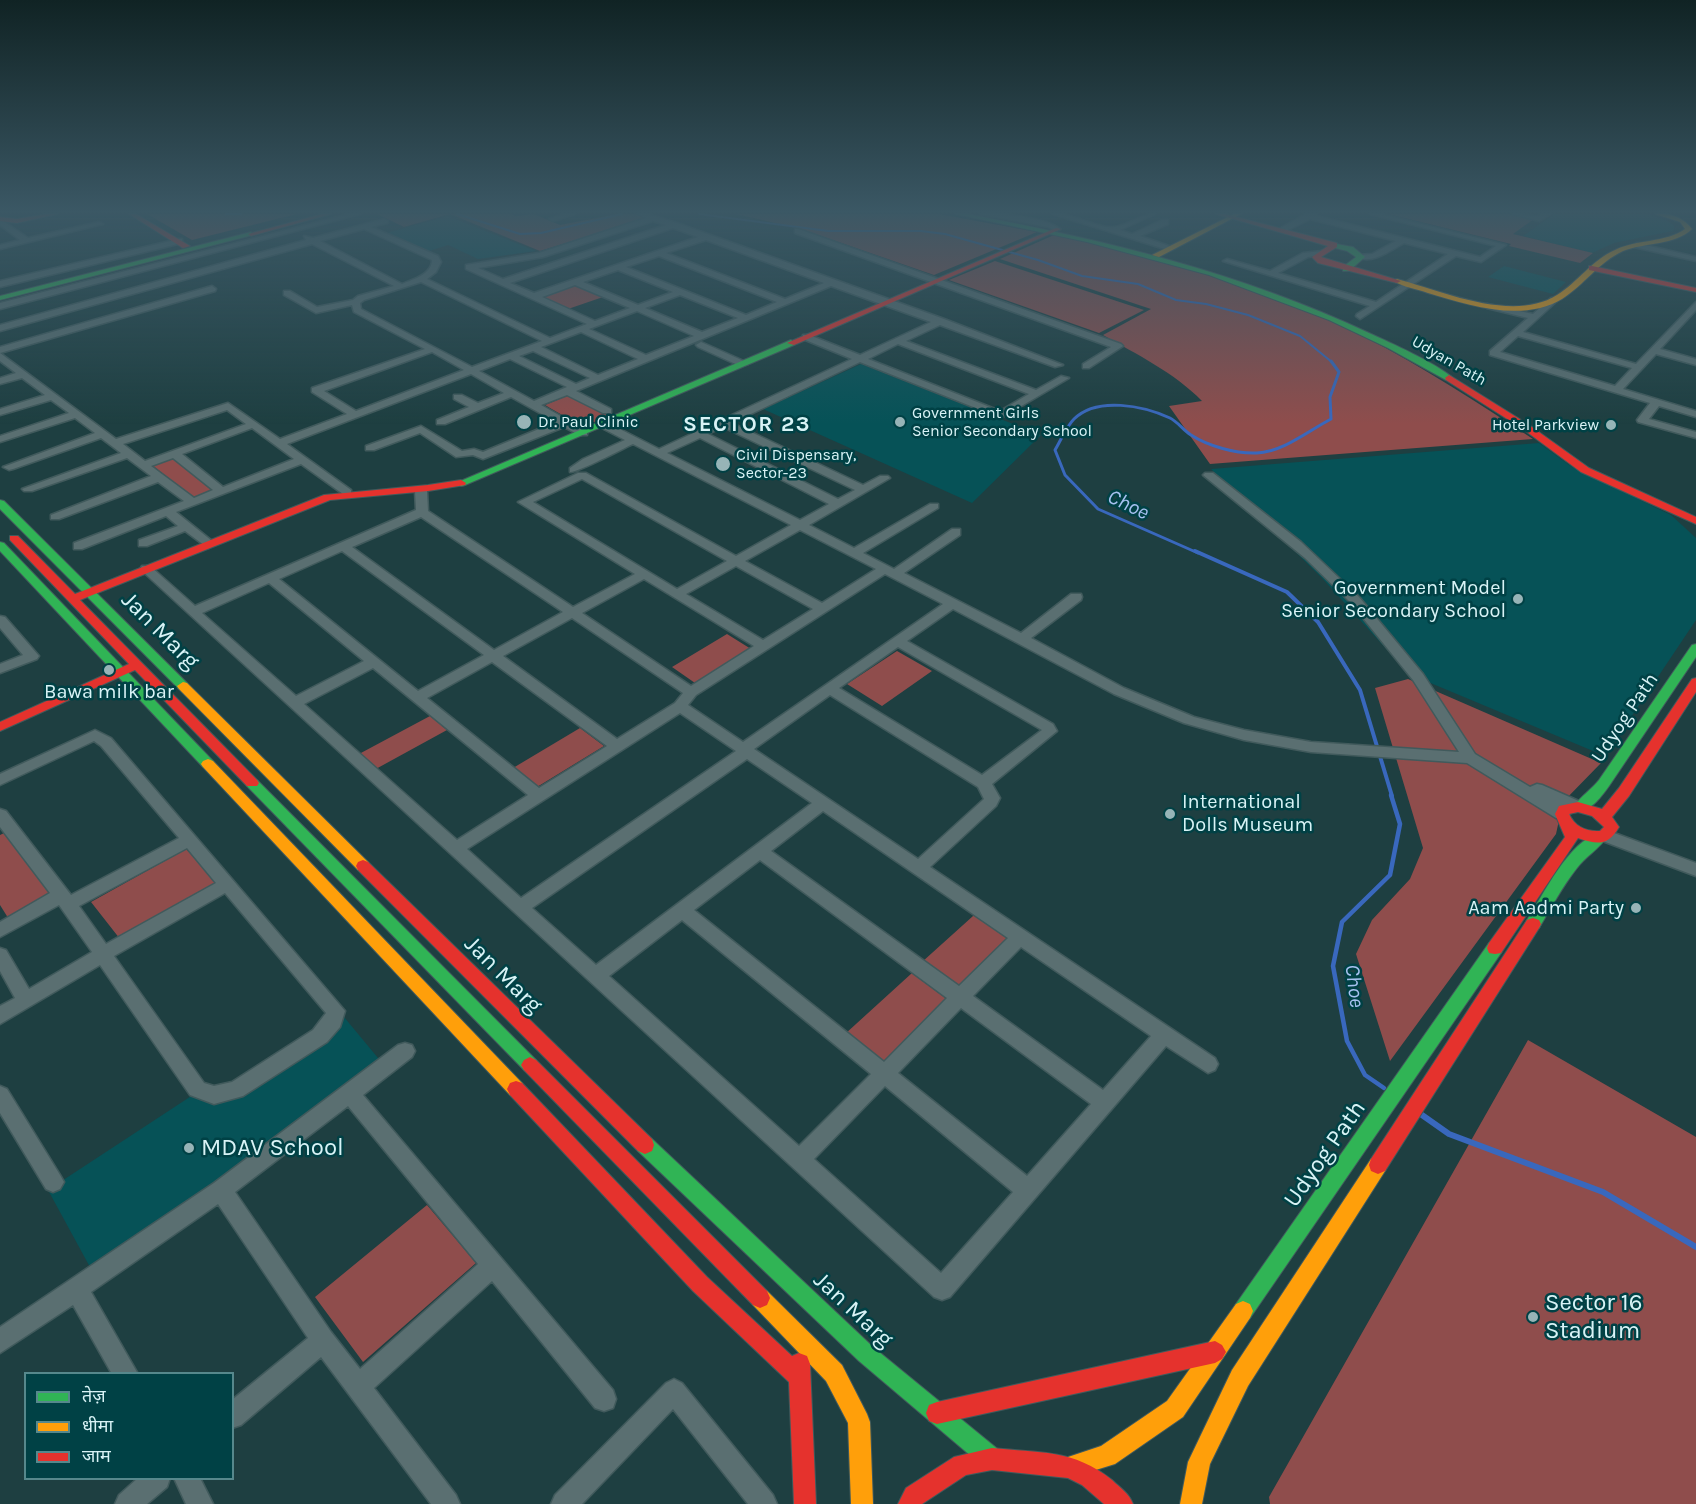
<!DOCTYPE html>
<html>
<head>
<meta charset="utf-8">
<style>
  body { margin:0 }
  #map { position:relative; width:1696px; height:1504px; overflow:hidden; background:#1e3f41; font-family:Karla,"Noto Sans Devanagari",sans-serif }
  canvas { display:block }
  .legend { position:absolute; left:24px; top:1372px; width:210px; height:108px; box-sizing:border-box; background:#004145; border:2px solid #56888c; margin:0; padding:8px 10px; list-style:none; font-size:18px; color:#d8f3f6 }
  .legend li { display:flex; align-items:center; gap:12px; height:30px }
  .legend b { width:30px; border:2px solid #56888c }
</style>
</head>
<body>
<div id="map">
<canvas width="1696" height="1504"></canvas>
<ul class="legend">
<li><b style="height:8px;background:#30b455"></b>तेज़</li>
<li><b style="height:8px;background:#ff9f0a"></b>धीमा</li>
<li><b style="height:8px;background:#e5322d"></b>जाम</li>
</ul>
</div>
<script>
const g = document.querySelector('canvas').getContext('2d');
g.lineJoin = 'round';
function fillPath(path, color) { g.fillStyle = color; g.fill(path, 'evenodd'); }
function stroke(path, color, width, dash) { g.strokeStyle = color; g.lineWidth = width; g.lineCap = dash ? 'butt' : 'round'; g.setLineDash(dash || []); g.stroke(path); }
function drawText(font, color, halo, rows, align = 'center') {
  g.font = font + ' Karla,sans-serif'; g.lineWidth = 5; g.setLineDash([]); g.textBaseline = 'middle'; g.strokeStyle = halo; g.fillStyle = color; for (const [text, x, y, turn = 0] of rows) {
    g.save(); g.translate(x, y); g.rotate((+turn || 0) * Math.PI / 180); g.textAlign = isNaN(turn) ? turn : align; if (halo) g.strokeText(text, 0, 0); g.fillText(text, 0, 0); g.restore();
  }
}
fillPath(new Path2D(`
  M1554 214H1648L1666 220 1675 226 1673 231 1614 243 1592 253 1523 236Z
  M448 216 536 251 478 259 448 245 426 252 386 233Z
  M1504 266 1566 282 1553 294 1488 277Z
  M861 364 1041 435 972 503 763 409Z
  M1539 443 1572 467 1671 515 1696 538V620L1605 756 1409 674 1322 578 1211 469Z
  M344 1017 383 1064 91 1269 48 1190 202 1089 213 1105Z`), '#065257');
fillPath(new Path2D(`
  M147 214H297L192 240Z
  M377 214H511L516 216 534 214 560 225 617 214H636L648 218 540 251 450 214 404 227Z
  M736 214H939L1037 232 934 275 801 229Z
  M1388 214H1509L1534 219 1513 234 1593 253 1580 263 1509 246 1511 244Z
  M1054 235C1161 258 1268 288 1365 337 1423 367 1478 403 1533 439L1210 464 1169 406 1202 401C1175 373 1136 354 1103 335L1151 309 1000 259Z
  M995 261 1144 310 1099 333 949 280Z
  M575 285 603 297 568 309 540 297Z
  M569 395 611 417C581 429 571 420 545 405Z
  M172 457 214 491 194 499 152 465Z
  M727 634 751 649 695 683 672 667Z
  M897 651 932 671 882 706 847 684Z
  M1408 679 1601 763 1563 802 1556 834 1390 1061 1356 954 1372 920 1410 879 1423 848 1375 688Z
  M430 716 447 730 374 770 359 754Z
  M580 728 604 746 537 787 513 768Z
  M14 828 62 893 10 921 0 905V835Z
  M186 849 217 882 120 939 91 902Z
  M983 907 1019 932 958 989 922 962Z
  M912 973 948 1000 881 1064 845 1034Z
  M1528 1040 1696 1137V1504H1270L1269 1497Z
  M427 1205 476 1263 363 1362 315 1297Z`), '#8f4d4c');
stroke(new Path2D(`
  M226 214H241
  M457 214 520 234 541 233 622 214
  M699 214 828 231H921L945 234 1038 260 1082 276 1138 284 1176 300 1206 304 1248 315 1300 336 1333 363`), '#3968bd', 2);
stroke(new Path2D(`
  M1198 553 1098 509 1065 475 1055 450C1061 440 1066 427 1074 419 1097 396 1144 406 1170 418 1178 422 1183 430 1191 435 1208 446 1236 454 1257 453 1283 452 1308 431 1331 419L1330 397 1339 372 1331 361`), '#3968bd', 3);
stroke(new Path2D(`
  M1195 551 1287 592 1318 622 1360 690 1392 796`), '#3968bd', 4);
stroke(new Path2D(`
  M1384 1088 1365 1075 1347 1041 1333 966 1342 922 1390 875 1400 824 1391 795`), '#3968bd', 4.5);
stroke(new Path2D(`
  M1422 1115 1449 1134 1603 1192 1696 1247`), '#3968bd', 6);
const street = new Path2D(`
  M349 214H360L0 309V303Z
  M564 214H575L553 221 549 219Z
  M638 214H648L677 223 944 319 1063 365 1055 367 940 325 906 341 1036 390 1061 376 1069 378 1001 418 860 362 732 423 863 485 880 476H888L890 478 809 525 854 548 930 504H938V508L863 553 894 569 952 529H960V535L904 573 1021 633 1071 594H1081L1082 597 1081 600 1031 638 1124 688 1194 717 1244 730 1311 742 1459 752 1413 680 1350 602 1305 558 1203 475 1205 473H1213L1301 542 1359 597 1423 674 1475 754 1530 787 1537 784 1542 785 1581 802 1583 806 1581 810 1575 812 1562 807 1570 814 1568 818H1556L1467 763 1311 752 1244 740 1184 723 1114 694 953 609 907 641 1053 724 1057 731 992 784 1000 798 996 806 930 867 1215 1058 1218 1064 1215 1070 1208 1073 1166 1046 950 1297 942 1300 934 1297 140 569 142 566H150L195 606 416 510 415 491 421 488 427 491 428 511 573 607 635 574 518 502 578 473H586L736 556 791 525 633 444C622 449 577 473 570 472V468L583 459 625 440 598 426V422H606L659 449 852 359 803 339V335H809L860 355 931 322 831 286 576 391 611 409V413H603L567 395 541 405 587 431V435H579L564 427 483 459 473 455 456 457 420 433 374 450H366V446L421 426 462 451 474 449 483 452 556 422 511 397 445 424H437V420L469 407 454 399V395H462L478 403 504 393 471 374 287 444 351 490V494H343L301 464 176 512 212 541 214 544 208 548 185 531 147 546H139V540L178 526 166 516 82 549H74V543L184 501 158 482 59 519H51V515L151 476 127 458 32 491H24L22 489 121 453 101 438 13 469 9 470 3 467 95 433 75 418 0 442V436L69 413 51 400 0 415V409L45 395 22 378 0 384V378L16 373 0 361V353L116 439 228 403 280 439 347 414 312 392V388L425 349 354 312 352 305 316 313 284 295V291H290L317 307 353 300 358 296 394 286 312 244 0 331V325L306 240 304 236 313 238 384 219 388 221 387 223 371 227 438 256 441 262 436 272 427 279 550 338 587 324 466 269V265L539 253 646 218ZM653 221 666 225 503 279 478 268 543 257ZM673 228 698 237 534 293 510 283ZM364 229 432 260C432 274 414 279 402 284L320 241ZM706 240 824 283 785 299 666 253ZM659 256 777 302 746 315 626 267ZM618 270 673 292 638 305 583 282ZM421 282 542 341 472 367 361 309 360 303 364 300ZM575 285 630 308 595 321 542 297ZM680 295 738 318 702 332 645 308ZM637 311 694 336 646 355 589 329ZM581 332 638 359 598 375 541 347ZM898 344 1029 394 1000 411 868 359ZM533 351 590 378 576 384 519 356ZM432 352 464 370 356 411 324 391ZM510 359 567 387 534 401 479 371ZM227 410 246 424 145 461 123 444ZM723 427 855 490 838 499 708 434ZM252 428 294 459 223 487 182 454ZM700 438 829 504 800 520 667 453ZM173 458 213 490 194 498 151 466ZM582 479 727 561 677 589 533 502ZM421 517 563 612 494 650 352 547ZM800 530 876 569 822 603 745 561ZM342 551 484 655 418 691 279 579ZM736 566 813 609 763 640 686 594ZM885 574 943 604 743 742 688 705 696 695ZM644 579 754 646 691 686 582 613ZM269 583 364 661 296 696 202 613ZM572 618 683 693 675 703 617 739 503 656ZM898 647 1042 730 982 775 839 688ZM492 662 607 746 539 788 427 698ZM373 668 528 795 457 840 304 704ZM830 695 978 787 984 799 918 859 754 749ZM680 713 736 751 521 898 467 849ZM747 759 812 803 596 965 532 908ZM823 811 1008 938 959 986 771 851ZM760 860 947 998 884 1062 694 910ZM682 920 871 1074 799 1146 609 976ZM1021 947 1151 1036 1103 1090 973 996ZM961 1008 1091 1104 1027 1176 898 1073ZM885 1086 1013 1192 941 1273 814 1159Z
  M980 214C997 212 1047 218 1060 229L1056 231 1048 227Z
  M1053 214C1072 212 1100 230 1114 227 1129 225 1140 214 1155 214L1120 230 1132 234 1162 220H1168V224L1140 236 1175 248 1168 250Z
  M1306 214H1317V216L1480 257 1496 246 1370 214H1381L1506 245 1481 262 1456 256 1360 319 1356 316 1357 314 1370 306 1223 261 1227 259 1270 271 1303 253 1322 251V255L1308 257 1278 273 1376 302 1448 254 1404 243C1391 250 1372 265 1357 257L1358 255 1372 254 1396 241 1310 219 1284 232 1277 230Z
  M1513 214 1538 216 1543 214H1551L1539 221Z
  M0 219 28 238 99 222 103 224 0 249V245L20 240 0 225Z
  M798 229 1121 344 1123 346 1089 368H1083V364L1111 347 795 233V229Z
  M179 239H182V243L0 287V281Z
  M1637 243 1696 257V261L1634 247 1633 245Z
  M212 286 216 289 215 291 0 353V347Z
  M1551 298 1558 300 1523 332 1636 364 1696 302V310L1660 349 1696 359V365L1656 354 1623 389 1696 411V417L1659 406 1649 419 1696 432V438L1638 422 1637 420 1650 403 1490 355V351L1528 318 1487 308V304L1533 314ZM1518 336 1632 368 1615 386 1500 352Z
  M701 342 746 362 748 364 740 366 698 347 696 345Z
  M0 616 5 617 39 656 37 659 0 673V664L23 655 0 628Z
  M95 730 111 738 345 1011 340 1027 327 1042 243 1096 214 1104 190 1095 100 965 0 1024V1006L15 998 0 971V948L6 950 29 989 92 952 59 905 0 937V922L50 893 0 827V809L6 811 71 895 179 838 101 746 94 741 0 785V774ZM187 848 216 883 106 944 79 906ZM225 893 326 1013 313 1030 232 1082 214 1086 204 1083 114 956Z
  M1606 830 1696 863V876L1600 840 1598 836 1600 832Z
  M405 1043 412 1045 415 1051 412 1057 363 1095 613 1390 616 1399 613 1408 604 1411 595 1408 492 1281 374 1388 456 1495 460 1504H431L321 1357 241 1425 232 1428V1400L308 1338 218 1204 91 1292 138 1374H112L73 1305 0 1353V1327L214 1183 398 1045ZM348 1106 478 1264 360 1369 331 1332 235 1192Z
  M0 1086 7 1089 60 1175 64 1182 60 1189 53 1192 46 1189 0 1113Z
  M674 1379 682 1383 773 1495 777 1504H748L673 1409 582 1504H551L555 1495 666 1383Z
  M138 1478H170L167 1487 147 1504H115L119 1495Z
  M174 1478H200L213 1504H186Z`);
const fast = new Path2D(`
  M956 214H967C1106 240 1241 273 1369 333 1391 343 1436 363 1453 378L1446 380 1388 348 1329 320 1209 275 1087 242Z
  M251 232 253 235 0 300V296Z
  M1331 243 1353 247 1365 257 1349 271H1343V267L1356 257 1347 251 1331 247Z
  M791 340 795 343 794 345 465 485 461 486 456 483Z
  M0 500 4 501 187 683 189 686 187 689H179L0 509Z
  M0 542 4 543 213 761 215 764 213 767H203L0 551Z
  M1696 644V657L1609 786C1601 797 1590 813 1576 810L1574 806C1581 796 1592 789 1599 780L1692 645Z
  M252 778 257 780 536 1060 539 1065 536 1070 530 1073 524 1070 247 786 245 783 247 780Z
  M1599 833 1604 834 1606 838C1600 848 1585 857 1577 868 1562 887 1551 908 1539 928L1533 930 1527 928 1525 924 1527 920C1544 894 1568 842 1599 833Z
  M1495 942 1501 943 1503 948 1501 953 1250 1318 1243 1321 1236 1318 1233 1311 1236 1304 1489 943Z
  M645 1136 652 1139 873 1347 1000 1451 1003 1459 1000 1467 992 1470 984 1467 859 1361 638 1151 636 1145 638 1139Z`);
const slow = new Path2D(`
  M1234 214H1241L1159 257 1152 255Z
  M1655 214C1669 213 1683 217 1692 229 1674 246 1646 242 1623 251 1599 262 1584 285 1562 299 1522 323 1468 305 1428 293 1417 289 1403 287 1393 281L1397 279C1442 291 1513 323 1557 295 1578 282 1592 260 1615 250 1637 239 1665 243 1685 229L1680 222Z
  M183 682 187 683 368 862 370 866 368 870H358L179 689 177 686Z
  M208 759 213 761 522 1083 525 1089 522 1095 516 1097 510 1095 203 767 201 764 203 761Z
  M1378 1156 1385 1159 1387 1165 1385 1171 1248 1386 1210 1464 1202 1504H1180L1188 1462 1232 1370 1371 1159Z
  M760 1288 767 1291 842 1365 867 1414 870 1422 873 1504H851L848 1423 826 1381 753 1305 750 1298 753 1291Z
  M1243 1301 1250 1304 1253 1311 1250 1318 1183 1417 1115 1464 1070 1478 1062 1475 1059 1467 1062 1459 1101 1446 1167 1401 1236 1304Z`);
const jam = new Path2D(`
  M46 214H57L17 223 0 221V217L17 219Z
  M129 214H136L190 246 183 248Z
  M322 214H331L251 236 248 234Z
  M1216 214H1225L1337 243V247L1321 257 1401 281 1397 283 1318 263 1312 257 1328 246Z
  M1056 228 1061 229 794 345 787 343Z
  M1592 266 1696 288V292L1589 270V266Z
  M1449 375 1529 425 1589 468 1696 517V524L1581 472 1523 429 1446 380 1445 378Z
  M461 480 466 483 465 485 428 491 330 500 80 600 257 780 259 783 257 786H247L135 670 0 731V722L129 664 10 540V536H18L75 594 324 495 428 485Z
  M1696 678V692L1629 796 1612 817 1619 827C1608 846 1598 845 1578 838L1501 953 1495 954 1489 953 1487 948 1489 943 1565 837 1555 814 1559 806 1578 802 1602 809 1619 788 1692 679ZM1578 812 1592 816 1604 827 1600 831C1587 832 1575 827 1569 814Z
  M363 860 368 862 652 1139 654 1145 652 1151 645 1154 638 1151 358 870 356 866 358 862Z
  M1533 918 1539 920 1541 924 1539 928 1385 1171 1378 1174 1371 1171 1369 1165 1371 1159 1527 920Z
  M530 1057 536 1060 767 1291 770 1298 767 1305 760 1308 753 1305 524 1070 521 1065 524 1060Z
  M516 1081 522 1083 707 1277 792 1356 799 1353 807 1356 810 1364 816 1504H794L789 1382 693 1291 510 1095 507 1089 510 1083Z
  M1215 1341 1222 1345 1226 1352 1222 1359 1215 1363 937 1424 929 1421 926 1413 929 1405 937 1402Z
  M992 1448C1039 1453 1074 1449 1112 1480 1120 1488 1129 1493 1133 1504H1104L1082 1485 1068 1478 992 1470 966 1475 922 1504H898L906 1488 954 1457Z`);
stroke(street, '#415a5c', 3);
stroke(fast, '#415a5c', 2);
stroke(slow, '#415a5c', 2);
stroke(jam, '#415a5c', 2);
fillPath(street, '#5a6f71');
fillPath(fast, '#30b455');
fillPath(slow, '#ff9f0a');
fillPath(jam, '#e5322d');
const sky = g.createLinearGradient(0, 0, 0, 424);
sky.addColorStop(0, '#102324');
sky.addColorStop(0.5, '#3b5865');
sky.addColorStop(1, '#3b586500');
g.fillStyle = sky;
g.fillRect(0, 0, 1696, 424);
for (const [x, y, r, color] of [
  [524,422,8,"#97b4b7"],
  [900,422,6,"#97b4b7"],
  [1611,425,6,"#97b4b7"],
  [723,464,8,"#97b4b7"],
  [1518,599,6,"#97b4b7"],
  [109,670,6,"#97b4b7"],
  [1170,814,6,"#97b4b7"],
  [1636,908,6,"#97b4b7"],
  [189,1148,6,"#97b4b7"],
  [1533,1317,6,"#97b4b7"]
]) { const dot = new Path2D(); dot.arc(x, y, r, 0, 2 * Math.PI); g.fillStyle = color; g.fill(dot); stroke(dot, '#004145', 2); }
drawText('16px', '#d8f3f6', '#004145', [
  ["Udyan Path",1449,361,30]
]);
drawText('16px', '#d8f3f6', '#004145', [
  ["Government Girls",912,413],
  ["Senior Secondary School",912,431],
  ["Dr. Paul Clinic",538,422],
  ["Hotel Parkview",1599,425,"right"],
  ["Civil Dispensary,",736,455],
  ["Sector-23",736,473]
], 'left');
drawText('20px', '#d8f3f6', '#004145', [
  ["Government Model",1506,588],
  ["Senior Secondary School",1506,611],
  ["Bawa milk bar",109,692,"center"],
  ["International",1182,802,"left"],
  ["Dolls Museum",1182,825,"left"],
  ["Aam Aadmi Party",1624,908]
], 'right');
drawText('20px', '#d8f3f6', '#004145', [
  ["Udyog Path",1625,718,-56]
]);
drawText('italic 21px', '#a6c1f0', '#004145', [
  ["Choe",1128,505,26],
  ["Choe",1354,986,83]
]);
g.letterSpacing = '1.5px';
drawText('bold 22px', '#d8f3f6', '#004145', [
  ["SECTOR 23",747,425]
]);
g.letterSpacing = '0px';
drawText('24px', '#d8f3f6', '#004145', [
  ["Jan Marg",160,631,45],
  ["Jan Marg",503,975,45],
  ["Udyog Path",1325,1154,-55],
  ["Jan Marg",853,1310,43]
]);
drawText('24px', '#d8f3f6', '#004145', [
  ["MDAV School",201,1148],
  ["Sector 16",1545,1303],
  ["Stadium",1545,1331]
], 'left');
</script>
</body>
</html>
